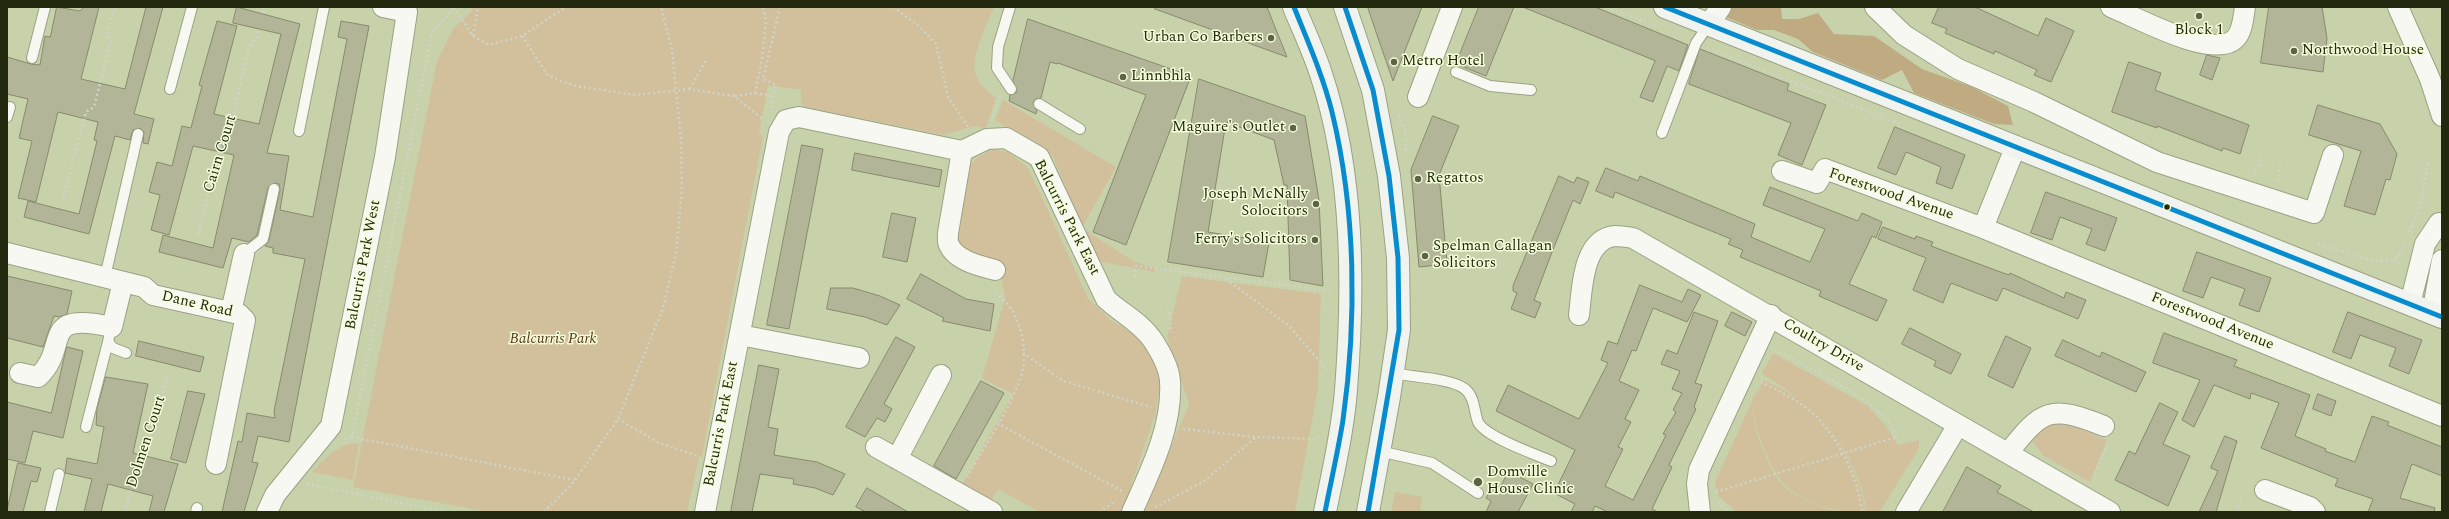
<!DOCTYPE html>
<html>
<head>
<meta charset="utf-8">
<style>
  body { margin:0 }
  #map { position:relative; width:2449px; height:519px; overflow:hidden; background:#c7d2ab; font-family:Spectral,serif }
  canvas { display:block }
  .frame { position:absolute; inset:0; border:8px solid #23290e; pointer-events:none }
</style>
</head>
<body>
<div id="map">
<canvas width="2449" height="519"></canvas>
<div class="frame"></div>
</div>
<script>
const g = document.querySelector('canvas').getContext('2d');
g.lineJoin = 'round';
function fillPath(path, color) { g.fillStyle = color; g.fill(path, 'evenodd'); }
function stroke(path, color, width, dash) { g.strokeStyle = color; g.lineWidth = width; g.lineCap = dash ? 'butt' : 'round'; g.setLineDash(dash || []); g.stroke(path); }
function drawText(font, color, halo, rows, align = 'center') {
  g.font = font + ' Spectral,serif'; g.lineWidth = 3; g.setLineDash([]); g.textBaseline = 'middle'; g.strokeStyle = halo; g.fillStyle = color; for (const [text, x, y, turn = 0] of rows) {
    g.save(); g.translate(x, y); g.rotate((+turn || 0) * Math.PI / 180); g.textAlign = isNaN(turn) ? turn : align; if (halo) g.strokeText(text, 0, 0); g.fillText(text, 0, 0); g.restore();
  }
}
fillPath(new Path2D(`
  M472 7H994C987 26 972 52 975 72 977 83 988 92 996 98L986 128 975 126 943 135 804 107 801 101V90L768 85 759 134 763 136 702 456 699 457 687 512H489L353 487 437 61 453 29 472 11Z
  M1003 100 1116 167 1082 228 1135 262 1155 268V272L1097 261 1052 155 995 120Z
  M993 149 1010 153 1029 169 1088 298 1110 320 1144 338 1161 378 1155 415 1122 512H1040L998 489 988 506 960 489 1013 394 982 378 1005 298 1000 271 972 264 956 238 969 166 978 157Z
  M1182 276 1321 294 1318 389 1295 512H1144L1189 404 1167 337Z
  M1773 353 1868 406 1889 430 1898 445 1919 440V448L1880 512H1867C1857 449 1816 405 1762 374Z
  M1763 380C1773 385 1784 389 1793 395 1832 422 1858 465 1866 512 1838 514 1803 504 1783 483 1772 471 1754 429 1754 412 1754 403 1759 388 1763 380Z
  M1757 390C1759 395 1753 405 1753 413 1754 430 1770 471 1782 484 1795 498 1822 508 1840 512H1737L1719 497 1715 482Z
  M2057 419 2107 440 2090 482 2044 456 2033 442 2036 428Z
  M359 443 353 480 312 472C327 457 337 444 359 443Z
  M1395 492 1422 497 1420 512H1391Z`), '#d2c09c');
fillPath(new Path2D(`
  M1731 7H1781L1782 19H1799L1818 13 1834 34 1874 36 1922 69 1972 87 2008 106 2013 125 1994 124 1914 93 1902 70 1882 80 1813 52 1798 39 1774 30H1757L1726 17V10Z`), '#bfaa82');
const building = new Path2D(`
  M57 7 80 11 84 7H99L81 79 125 89 146 7H163L134 114 154 119 148 144 143 143 144 132 140 128 133 130 130 140 115 136 89 234 24 217 28 201 79 214 97 141 94 140 98 122 58 112 36 202 18 198 32 141 19 138 28 99 7 94V57L31 64 40 65 45 36 50 37Z
  M237 7 300 24 267 153 289 156 280 210 313 217 347 39 338 37 341 21 369 26 289 442 258 436 252 462 258 463 244 512H222L238 441 242 442 247 413 275 418 274 411 305 259 273 253V248L265 246 269 240 280 190 279 184 275 183 268 188 257 235 249 242 232 238 223 268 159 252 163 235 213 248 234 155 193 146 169 235 151 230 160 195 149 192 157 162 172 166 182 126 191 128 202 86 199 85 217 21 237 26 214 114 259 124 281 34 233 23Z
  M1155 7H1267L1287 57 1155 9Z
  M1368 7H1422L1393 81 1377 35Z
  M1479 7H1514L1486 76 1456 64Z
  M1523 7H1595L1688 45 1679 71 1667 66 1653 102 1640 97 1655 61Z
  M1939 7H1975L2038 36 2046 18 2074 31 2051 82 2034 75 2037 70 1995 51 1994 54 1945 33 1947 29 1932 23Z
  M2269 7H2322L2327 38 2323 72 2261 63Z
  M1028 19 1191 76 1126 245 1093 232 1146 95 1058 63 1057 64 1050 62 1041 98 1036 99 1033 103 1037 111 1036 114 1009 101 1010 95 1017 92 1013 81Z
  M1700 49 1789 84 1787 90 1826 105 1802 165 1778 155 1791 123 1689 84Z
  M2207 55 2220 58 2212 80 2200 75Z
  M2129 62 2161 73 2155 90 2249 125 2240 154 2223 148 2222 151 2157 126V128L2112 112Z
  M1199 79 1305 116 1319 200 1323 286 1290 280 1287 185H1284L1274 140 1226 122 1208 232 1269 242 1263 277 1168 262Z
  M2318 105 2380 124 2397 154 2390 180 2386 179 2375 215 2344 206 2361 151 2309 135Z
  M1433 116 1459 126 1439 175 1447 264 1419 267 1411 170Z
  M1895 127 1965 155 1952 189 1936 183 1941 167 1906 152 1896 175 1878 168Z
  M802 145 823 149 789 329 767 325Z
  M855 153 942 170 939 187 852 170Z
  M1606 168 1638 181 1640 176 1755 224 1751 237 1810 262 1825 229 1763 205 1770 187 1858 221 1862 213 1882 222 1876 238 1872 236 1849 284 1887 300 1877 321 1819 296 1821 291 1740 257 1743 250 1728 244 1731 239 1615 192 1613 198 1596 191Z
  M1559 176 1574 183 1577 177 1589 182 1580 204 1573 200 1552 252 1534 300 1541 303 1535 318 1511 309 1517 293 1513 291V286Z
  M2046 192 2117 218 2105 251 2086 244 2092 229 2060 217 2052 240 2031 233Z
  M892 213 916 218 907 262 883 257Z
  M1883 227 1915 239 1916 236 1933 242 1931 246 1995 270 2009 275 2010 273 2064 298 2066 292 2086 300 2078 319 2003 288 1997 301 1951 283 1943 303 1913 290 1926 258 1878 239Z
  M2197 252 2271 278 2259 312 2239 305 2245 289 2211 277 2203 298 2183 291Z
  M921 274 966 299 994 304 990 331 942 321 944 318 907 299Z
  M7 276 72 291 67 314 60 317 54 316 43 347 7 338Z
  M1640 285 1682 302 1688 289 1701 295 1687 322 1653 308 1636 351 1632 350 1619 381 1639 390 1625 419 1631 422 1618 447 1623 449 1605 486 1633 500 1655 457 1666 435 1663 434 1676 412 1673 410 1682 393 1672 389 1680 371 1661 364 1667 350 1677 354 1694 312 1718 321 1695 383 1702 385 1694 407 1696 409 1669 465 1672 467 1652 509 1658 512H1608L1595 506 1592 512H1571L1575 504 1554 493 1575 450 1496 411 1508 385 1579 419 1608 363 1601 360 1608 341 1617 344Z
  M831 288H853L880 296 900 305 887 325 865 317 827 309Z
  M1732 312 1752 322 1745 336 1725 326Z
  M2348 312 2422 340 2409 374 2389 366 2396 348 2360 335 2351 359 2333 352Z
  M1910 328 1961 354 1951 374 1934 366 1936 361 1902 344Z
  M2164 333 2237 360 2234 366 2310 395 2295 436 2326 449 2325 451 2355 462 2372 416 2389 422 2387 425 2442 447V476L2412 464 2400 498 2435 508 2434 512H2368L2373 499 2335 486 2338 479 2261 448 2279 403 2251 393 2250 399 2214 385 2194 427 2182 420 2200 380 2153 363Z
  M2006 336 2031 348 2013 388 1988 376Z
  M896 337 915 347 884 404 892 409 885 422 877 418 865 437 846 427Z
  M2063 340 2100 357 2102 352 2146 372 2136 392 2055 356Z
  M139 341 204 357 200 372 136 356Z
  M67 347 83 351 63 438 33 431 25 463 7 459V402L51 413Z
  M759 365 779 369 768 427 778 429 774 455 817 462 845 474 833 495 815 488 793 484 794 479 760 474 752 512H731Z
  M106 377 148 384 133 453 178 464 164 512H149L153 496 108 484 101 512H84L92 479 65 473 67 458 97 464 104 427 96 425 97 409Z
  M981 381 1004 393 956 479 934 466Z
  M188 391 205 394 186 463 171 459Z
  M2318 394 2336 401 2331 416 2313 409Z
  M2160 403 2178 412 2163 444 2190 456 2168 506 2115 480 2129 451 2135 454Z
  M2225 436 2237 441 2216 512H2199L2218 471 2211 468Z
  M18 463 41 468 37 482 31 481 23 512H7Z
  M1967 467 2001 486 1997 492 2034 512H1943Z
  M1509 471 1533 484 1518 512H1486L1491 501 1486 498 1494 484 1500 487Z
  M867 488 908 512H866L856 507Z`);
fillPath(building, '#b2b598');
stroke(building, '#878a6a', 1);
const service = new Path2D(`
  M1010 7 998 47 997 68 1011 89
  M32 58 45 7
  M1456 72 1490 86 1531 90
  M170 89 192 7
  M1039 104 1080 129
  M7 117 10 107
  M299 131 324 7
  M1662 133 1696 43 1709 24
  M244 254 263 239 274 189
  M105 277 138 134
  M109 337 108 342 113 348 126 353
  M1393 373C1411 377 1451 378 1465 389 1475 397 1474 412 1478 422 1485 437 1535 454 1551 461
  M86 427 108 342
  M1379 451 1432 463 1478 493
  M50 512 59 474
  M196 512 197 508`);
const minor = new Path2D(`
  M383 7 407 12
  M1875 7 1904 35 1958 69 2034 102 2157 162 2314 213 2333 155
  M2111 7C2136 17 2213 60 2235 39 2243 31 2243 18 2245 7
  M2398 7 2430 79 2442 116
  M1709 24 1721 7
  M1418 97 1452 7
  M962 151 948 233C948 236 947 242 949 245 956 261 981 266 995 270
  M1782 171 1817 183 1825 169 1983 228 2442 416
  M1983 228 2015 148
  M7 253 144 287 153 295 239 314 245 320 216 464
  M2410 304 2425 244 2439 223
  M231 312 244 254
  M2432 313 2442 260
  M1579 315C1582 291 1582 239 1615 236 1620 236 1627 237 1633 238L2110 512
  M740 335 859 358
  M20 373 38 377C71 347 37 310 112 327L123 282
  M876 447 992 512
  M2008 453C2043 408 2051 405 2104 426
  M897 459 941 375
  M2265 490 2310 507 2315 512
  M267 512 275 495 331 426 385 157 407 12
  M705 512 779 132 786 120 799 117 962 151 987 139 1006 138 1039 157 1106 299C1121 313 1140 322 1152 339 1160 351 1169 366 1170 381 1173 426 1150 472 1132 512
  M1700 512 1697 484 1699 470 1771 315
  M1906 512 1958 425`);
const secondary = new Path2D(`
  M1294 7C1303 29 1314 52 1321 74 1354 173 1354 287 1346 390 1343 430 1333 472 1325 512
  M1345 7 1373 90 1389 176 1398 258 1399 330 1389 397 1368 512
  M1665 7 2442 317`);
stroke(service, '#9aa283', 12);
stroke(minor, '#9aa283', 22);
stroke(secondary, '#9aa283', 24);
stroke(new Path2D(`
  M454 7 473 36 489 45 522 36 566 7
  M893 7 919 26 936 44 948 97 969 128
  M1607 7 1656 26
  M263 13 264 7
  M473 36 478 7
  M522 36 547 74 558 80 576 86 636 95 689 89 734 96 764 120
  M1707 48 1900 124
  M690 89 706 60
  M755 93 773 96
  M735 96 755 93 762 59 766 22 763 7
  M771 108 776 85 763 79 780 7
  M1399 115 1405 130 1406 153
  M991 121 1000 95
  M2254 175 2262 155
  M2277 181 2281 161
  M63 198 86 112 94 107 111 41 107 35 113 11 117 7
  M2409 232 2421 204 2428 161
  M198 235 220 145 227 143 249 47 257 36 259 29
  M2318 244 2373 261 2394 260 2401 252 2405 242
  M2394 260 2401 266
  M1135 277 1136 266 1331 291
  M1226 279 1289 326 1327 370
  M1167 308 1170 315 1171 333
  M1023 353 1063 381 1151 407
  M1761 382C1778 390 1805 404 1818 418 1841 444 1858 478 1862 512
  M618 419 659 443 697 456
  M997 423 1122 491
  M1183 429 1256 437 1315 439 1319 437
  M352 437 574 480
  M345 439 352 437 432 33 454 7
  M2095 473 2107 445
  M967 477C984 447 1009 411 1020 379 1030 352 1021 309 995 293V289
  M307 484 446 512
  M1716 492 1897 437C1888 404 1805 366 1775 350
  M1718 502 1730 512
  M1155 507 1203 482 1256 437
  M125 512 129 495 144 457 169 373
  M544 512 572 484 618 419 663 308 676 253 682 190 681 139 672 50 661 7
  M1099 512 1116 501
  M2237 512 2242 499`), '#d0d4c7', 2.5, [2, 3]);
stroke(service, '#f7f8f2', 10);
stroke(minor, '#f7f8f2', 20);
stroke(secondary, '#f1f3ee', 22);
stroke(new Path2D(`
  M1294 7C1308 42 1323 76 1332 112 1356 211 1357 320 1343 420 1338 451 1331 481 1325 512
  M1345 7 1373 90 1389 176 1398 258 1399 330 1368 512
  M1665 7 2442 317`), '#078dcf', 5);
for (const [x, y, r, color] of [
  [2199,16,4,"#5c6445"],
  [1271,38,4,"#5c6445"],
  [2294,51,4,"#5c6445"],
  [1394,62,4,"#5c6445"],
  [1123,77,4,"#5c6445"],
  [1293,128,4,"#5c6445"],
  [1418,179,4,"#5c6445"],
  [1316,204,4,"#5c6445"],
  [2167,207,3.5,"#23290e"],
  [1315,240,4,"#5c6445"],
  [1425,256,4,"#5c6445"],
  [1478,482,5,"#5c6445"]
]) { const dot = new Path2D(); dot.arc(x, y, r, 0, 2 * Math.PI); g.fillStyle = color; g.fill(dot); stroke(dot, '#f4fedb', 1.5); }
drawText('15px', '#23290e', '#f4fedb', [
  ["Block 1",2199,31,"center"],
  ["Urban Co Barbers",1263,38,"right"],
  ["Northwood House",2302,51],
  ["Metro Hotel",1402,62],
  ["Linnbhla",1131,77],
  ["Maguire's Outlet",1285,128,"right"],
  ["Regattos",1426,179],
  ["Joseph McNally",1308,195,"right"],
  ["Solocitors",1308,212,"right"],
  ["Ferry's Solicitors",1307,240,"right"],
  ["Spelman Callagan",1433,247],
  ["Solicitors",1433,264],
  ["Domville",1487,473],
  ["House Clinic",1487,490]
], 'left');
drawText('15px', '#23290e', '#f4fedb', [
  ["Cairn Court",221,154,-73],
  ["Forestwood Avenue",1891,195,19],
  ["Balcurris Park East",1066,218,63],
  ["Balcurris Park West",364,265,-79],
  ["Dane Road",197,305,13],
  ["Forestwood Avenue",2212,322,22],
  ["Coultry Drive",1823,346,30],
  ["Balcurris Park East",722,424,-79],
  ["Dolmen Court",147,442,-72]
]);
drawText('italic 15px', '#583617', '#f4fedb', [
  ["Balcurris Park",553,340]
]);
</script>
</body>
</html>
